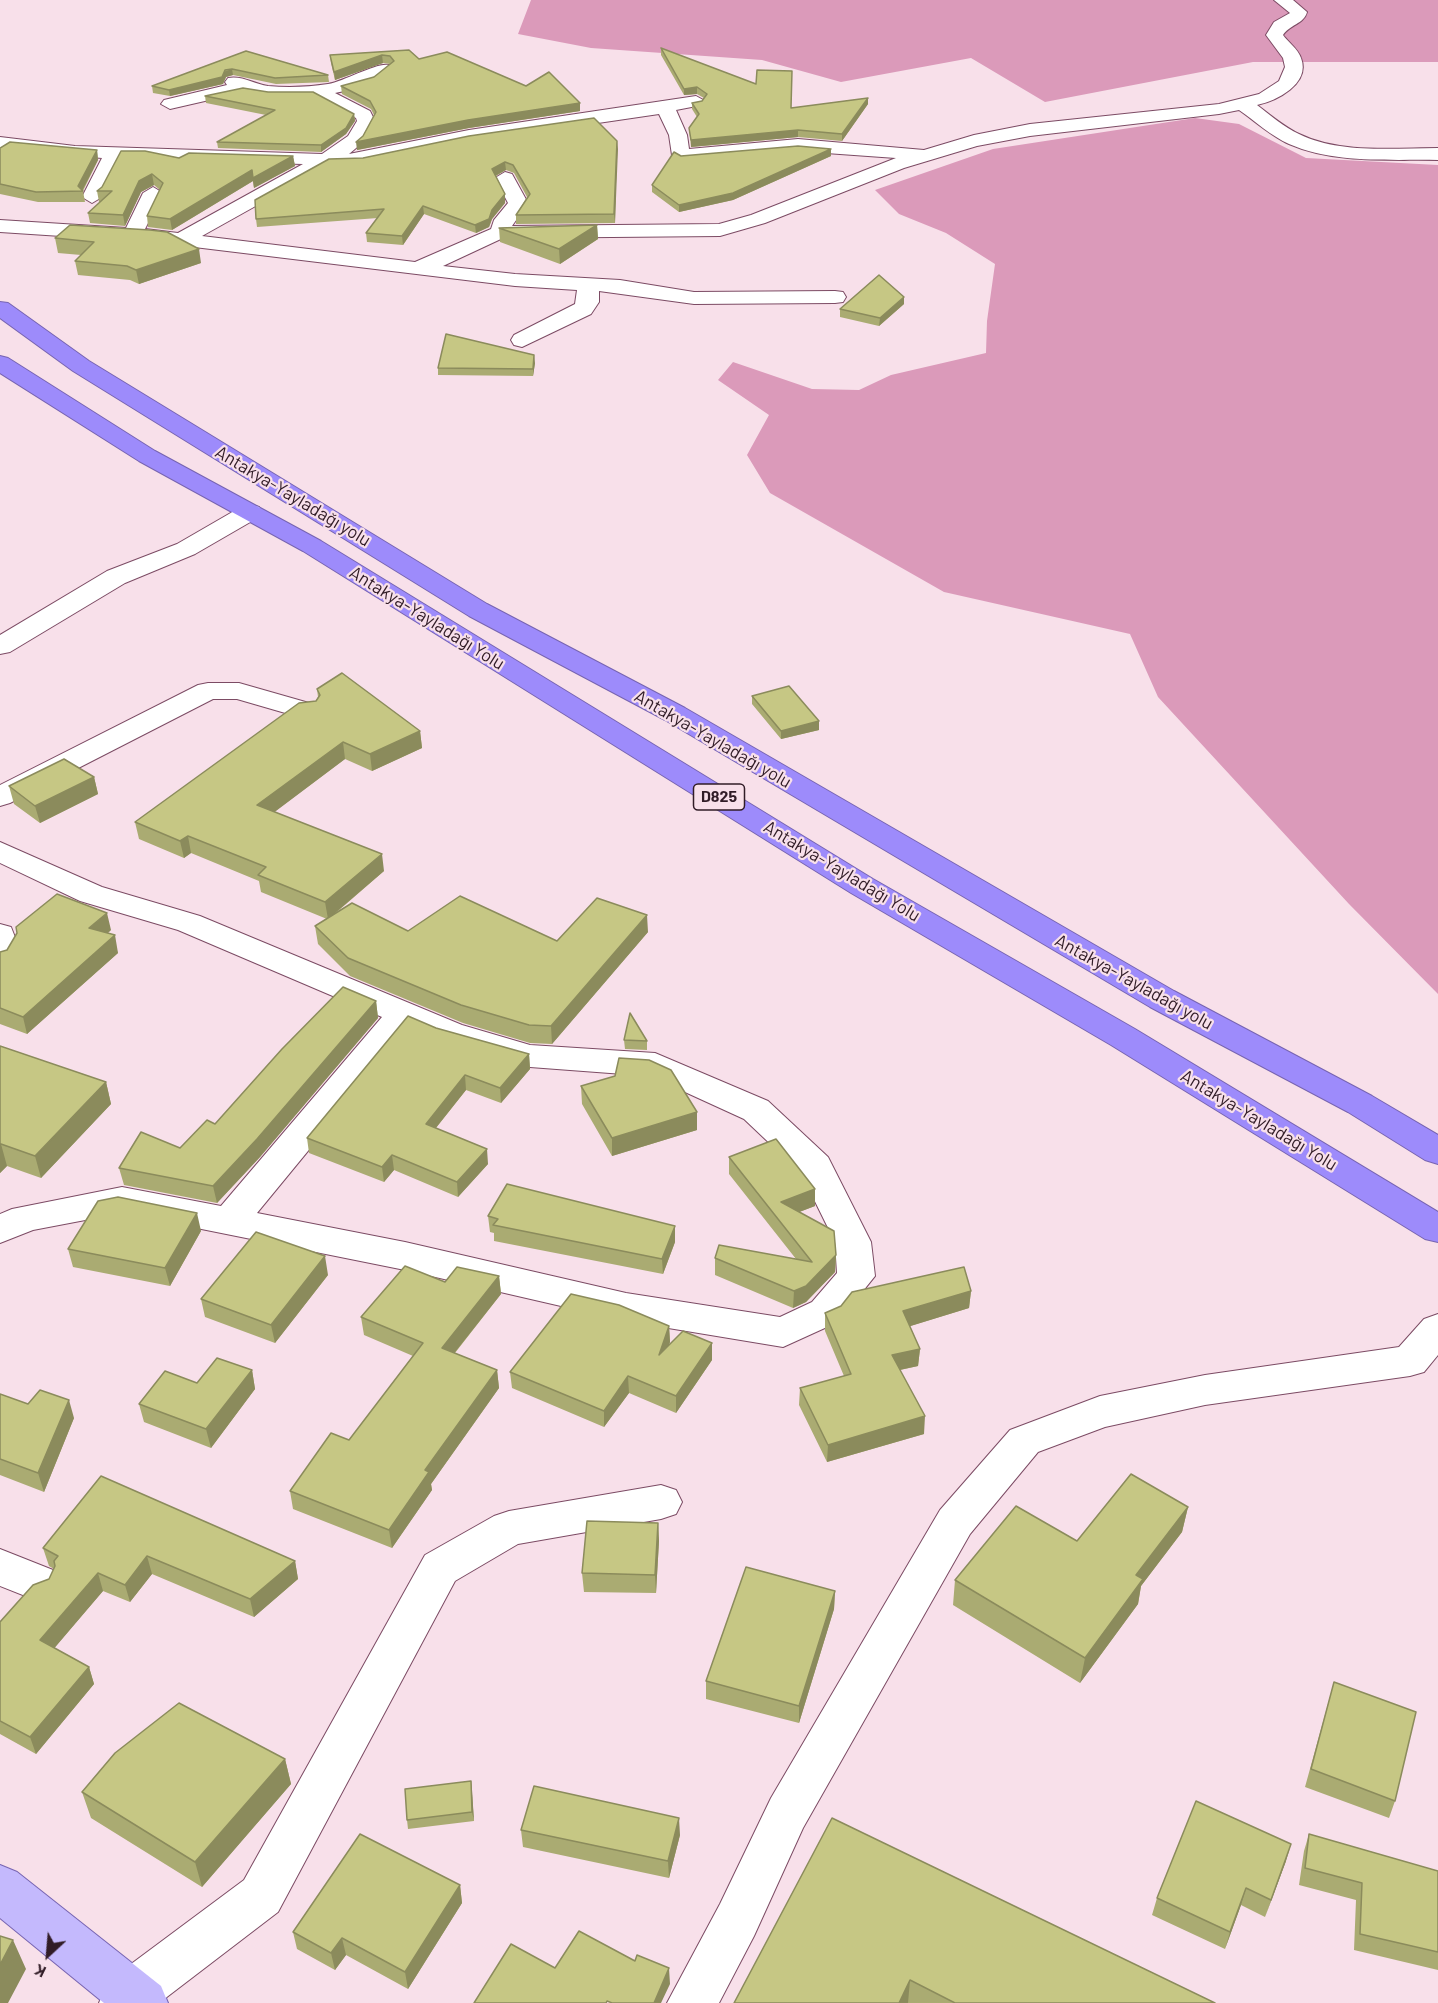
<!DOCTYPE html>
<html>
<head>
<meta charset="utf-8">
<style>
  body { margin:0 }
  #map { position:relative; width:1438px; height:2003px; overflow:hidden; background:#f8e0ea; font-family:Barlow,sans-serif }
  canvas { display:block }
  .north { position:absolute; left:18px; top:1925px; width:60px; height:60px; -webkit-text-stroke:4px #f8e0ea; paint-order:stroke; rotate:206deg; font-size:16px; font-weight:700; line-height:24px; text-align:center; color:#311c27 }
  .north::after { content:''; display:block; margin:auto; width:21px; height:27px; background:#311c27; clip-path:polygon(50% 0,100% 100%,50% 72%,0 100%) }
</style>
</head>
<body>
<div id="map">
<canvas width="1438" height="2003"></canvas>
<div class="north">K</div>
</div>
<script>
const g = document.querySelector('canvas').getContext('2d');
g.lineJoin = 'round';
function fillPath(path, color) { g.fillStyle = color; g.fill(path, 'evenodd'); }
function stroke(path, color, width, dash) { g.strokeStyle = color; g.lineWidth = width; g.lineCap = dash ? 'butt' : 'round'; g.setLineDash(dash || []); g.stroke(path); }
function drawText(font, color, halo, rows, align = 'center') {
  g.font = font + ' Barlow,sans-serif'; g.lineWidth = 4.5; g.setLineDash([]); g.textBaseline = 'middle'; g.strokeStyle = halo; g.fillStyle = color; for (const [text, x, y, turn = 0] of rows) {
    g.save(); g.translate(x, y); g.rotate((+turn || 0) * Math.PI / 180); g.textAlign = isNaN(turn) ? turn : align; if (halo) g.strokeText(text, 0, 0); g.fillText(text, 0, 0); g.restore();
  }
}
fillPath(new Path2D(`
  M531 0H1438V62H1253L1045 102 971 58 841 82 762 60 591 48 518 34Z
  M1195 118 1239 124 1306 158 1438 165V994L1349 904 1158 697 1130 634 944 592 770 493 747 455 769 415 718 380 733 362 812 389 859 390 891 375 986 353 987 321 995 264 946 233 899 214 875 190 993 149Z`), '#db9aba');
const minor = new Path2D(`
  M1274 0H1293L1307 12C1304 24 1289 25 1283 35 1288 42 1298 49 1301 58 1311 84 1276 101 1257 105 1270 115 1284 127 1299 134 1339 154 1394 148 1438 148V160C1390 159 1335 164 1289 144 1271 136 1255 121 1239 110L1219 114 1030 136 977 146 904 168 765 223 720 236 503 238 443 266 515 274 620 280 694 292 835 291 843 292 846 297 843 302 835 303 694 304 599 291V302L591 314 522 347 514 345 511 340 514 335 575 304 577 290 515 286 153 242 0 232V220L126 228 143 193 153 187 163 193 145 229 178 233 303 164 121 159 102 197 92 203 82 197 102 158 0 149V137L75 146 322 154 348 136 357 121 356 118 314 96H269L244 92 170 109 161 104 164 100 227 85 225 82 228 78C241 75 255 84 268 86 288 88 309 87 328 84 345 81 377 62 389 65L392 69C380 85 353 89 335 93L370 111 375 121 362 143 349 154 469 130 696 96 705 101 702 105 676 110 687 135 689 149 798 139 924 150 974 135 1030 124 1219 104 1259 94 1279 81 1285 67 1283 58 1266 35 1274 22 1290 13ZM659 114 669 135 672 155 681 161 798 151 896 158 751 215 719 224 512 226 528 203 512 174 505 172 495 178 508 203 494 220 491 229 415 262 202 236 329 165 363 164 469 142Z
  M250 505 259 507 262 512 259 517 195 554 125 583 10 652 0 654V635L107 571 177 544 241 507Z
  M208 683H239L316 705 320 711 316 717 306 719 237 699H213L10 803 0 806V785L198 685Z
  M0 842 102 887 200 916 462 1025 530 1045 655 1053 768 1101 828 1157 871 1242 875 1276 838 1322 783 1347 626 1321 405 1270 122 1213 33 1230 0 1243V1214L12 1209 122 1187 221 1206 382 1017 178 930 80 901 0 863ZM409 1028 438 1041 530 1067 650 1076 744 1119 801 1173 835 1242 837 1273 812 1302 780 1317 626 1293 405 1242 257 1213Z
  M0 924 11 927 20 950 11 966 0 969Z
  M1438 1314V1355L1424 1372 1410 1376 1205 1405 1105 1427 1038 1452 970 1534 803 1828 754 1936 719 2003H667L720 1904 771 1798 940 1510 1010 1430 1100 1396 1205 1375 1399 1347 1424 1319Z
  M661 1485 676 1490 682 1502 676 1514 661 1519 518 1544 455 1581 278 1912 159 2003H99L106 1986 115 1976 244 1880 425 1555 494 1516 509 1511Z
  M0 1549 53 1570 59 1583 53 1596 38 1601 0 1586Z`);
const major = new Path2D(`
  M0 1865 17 1872 161 1986 168 2003H104L0 1918Z`);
const highway = new Path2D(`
  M0 302 8 303 89 361 487 604 685 708 1174 991 1372 1096 1438 1135V1164L1425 1160 1348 1112 1150 1007 665 720 469 616 73 371 0 318Z
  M0 356 8 358 155 451 321 541 873 879 1135 1029 1438 1212V1242L1425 1239 1111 1045 851 893 303 551 139 461 0 373Z`);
stroke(minor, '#7c4b64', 2);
stroke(major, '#7764b1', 2);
stroke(highway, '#7764b1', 2);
fillPath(minor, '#fff');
fillPath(major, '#c4b9fd');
fillPath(highway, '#9d8bfb');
fillPath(new Path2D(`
  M661 48 791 108 868 98V104L842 141 798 137 691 147 689 128 697 117 692 109V103L702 101 704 98 697 94 684 95 661 55Z
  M409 50 419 59 580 111 469 128 357 150 363 136 374 115 371 109 342 94 341 86 374 77 390 64 383 63 335 80 331 63 330 55Z
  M246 51 328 75 329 82 276 84 233 75 226 77 223 84 170 96 153 93 152 86Z
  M205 96 354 114 355 121 346 134 321 152 218 148 217 142 266 115 206 103Z
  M617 141 615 223 516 224V215L527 197 514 173 506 170 496 176 505 194V203L492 219 489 227 476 233 424 214 403 245 367 242 366 233 378 218 257 227 256 219 363 158Z
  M0 148 97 150 98 160 83 191 85 202H38L0 194Z
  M293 156 295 166 254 188 253 181 172 230 148 227 147 216 160 190 154 185 141 192 125 226 90 223 88 213 100 202H99L97 191 179 158Z
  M681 156H831L733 200 679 212 652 192V185Z
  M70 225 201 263 139 284 130 280 78 275 75 261 81 255 58 253 55 238Z
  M597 225 598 239 560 264 500 242 499 228Z
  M904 304 879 326 840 317V309Z
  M535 363 533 376 438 375V368Z
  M317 689 420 731 422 748 372 771 345 759 274 812 384 871 330 918 408 931 557 941 648 932 552 1044 530 1043 463 1023 350 976 318 944 315 926 327 919 261 892 259 881 191 853 184 858 139 839 135 822 316 701 318 697Z
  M752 696 819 730 781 739 752 704Z
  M94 777 98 794 40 823 14 804 9 786Z
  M111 930 108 933 118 953 27 1034 0 1024V952Z
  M376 1001 378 1018 260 1157 217 1203 124 1185 119 1168 180 1148 215 1124Z
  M436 1028 529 1054 530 1069 501 1103 466 1090 436 1128 488 1164 458 1197 394 1170 384 1182 309 1153 307 1138Z
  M624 1040 647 1041V1050L625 1049Z
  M0 1046 106 1082 111 1104 41 1178 7 1166 0 1173Z
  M581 1086 697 1130 612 1156 582 1104Z
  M729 1157 815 1206 799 1212 836 1255 835 1272 806 1302 793 1308 715 1275V1258L796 1259 729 1174Z
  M488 1216 675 1226V1242L663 1274 494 1241V1233L490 1232Z
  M201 1231 170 1286 73 1267 68 1249Z
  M328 1275 275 1343 205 1317 201 1299Z
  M499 1276 501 1294 455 1353 497 1370 499 1388 431 1484 432 1490 392 1548 293 1509 290 1491 349 1440 413 1356 364 1335 361 1317 445 1282Z
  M971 1291 969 1308 910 1326 920 1349 918 1366 900 1370 924 1434 827 1462 799 1405 800 1388 844 1376 825 1331V1313Z
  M669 1326 670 1342 669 1345 712 1360 676 1413 629 1393 604 1427 512 1388 510 1372Z
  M252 1370 255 1389 211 1448 144 1422 139 1404 197 1383Z
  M0 1394 28 1404 74 1418 44 1492 0 1475Z
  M1188 1507 1182 1532 1141 1586 1138 1604 1080 1683 953 1605 955 1580 1077 1541Z
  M658 1523 659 1541 656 1593 584 1592 582 1573Z
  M43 1548 295 1561 298 1579 254 1617 152 1574 130 1602 103 1591 54 1648 89 1667 94 1684 36 1754 0 1734V1622L49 1579 54 1569 49 1566Z
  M835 1591 834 1609 799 1723 706 1699V1681Z
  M1334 1682 1395 1801 1389 1818 1305 1787Z
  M285 1759 291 1784 202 1887 91 1818 82 1792Z
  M471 1781 474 1821 408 1829 407 1820Z
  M832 1818 1215 2003H734Z
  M521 1830 680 1835 669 1878 523 1847Z
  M1309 1834 1438 1871V1970L1354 1950 1356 1900 1299 1885 1304 1851Z
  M1286 1861 1265 1917 1241 1905 1225 1949 1152 1915 1157 1898Z
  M460 1885 462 1903 408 1989 346 1955 335 1970 297 1949 293 1932Z`), '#aaab72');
fillPath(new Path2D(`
  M382 55 383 63 335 80 334 72Z
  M232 69 233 75 226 77 223 84 170 96 169 90Z
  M697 87V94L684 95V89Z
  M868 98V104L842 141V134Z
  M580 103V111L469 128 357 150 356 142 468 120Z
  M354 114 355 121 346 134 321 152V145Z
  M798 130V137L691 147V140Z
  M617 141 618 149 615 223 614 214Z
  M831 149V156L733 200 679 212V205Z
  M97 150 98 160 82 191 78 186Z
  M293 156 295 166 254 188 253 181 172 230 170 219 252 170Z
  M505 162 506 170 493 177 492 169Z
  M152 174 154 185 141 192 125 226 123 215 139 181Z
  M505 194V203L492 219 489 227 476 233 475 225 492 210Z
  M423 206 424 214 403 245 402 236Z
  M597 225 598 239 560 264 559 249Z
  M199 249 201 263 139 284 136 270Z
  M904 297V304L879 326 880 318Z
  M534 355 535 363 533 376V369Z
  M819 721V730L781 739V731Z
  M420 731 422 748 372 771 370 754Z
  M343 742 345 759 260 823 257 805Z
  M94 777 98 794 40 823 35 806Z
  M188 836 191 853 184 858 180 841Z
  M382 854 384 871 328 919 325 902Z
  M107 913 111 930 93 945 89 928Z
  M647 915 648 932 552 1044 551 1026Z
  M115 935 118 953 27 1034 23 1017Z
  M376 1001 378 1018 260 1157 217 1203 213 1186Z
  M529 1054 530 1069 501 1103 500 1088Z
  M465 1075 466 1090 427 1139 426 1124Z
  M106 1082 111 1104 41 1178 35 1156Z
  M697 1112V1130L612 1156V1138Z
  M1 1144 7 1166 0 1173V1145Z
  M487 1149 488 1164 458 1197 457 1182Z
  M392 1155 394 1170 384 1182 382 1167Z
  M815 1189V1206L781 1219V1202Z
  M197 1213 201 1231 170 1286 165 1268Z
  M675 1226V1242L663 1274 662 1259Z
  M836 1255 835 1272 806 1302 793 1308 794 1291Z
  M325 1256 328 1275 275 1343 271 1325Z
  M499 1276 501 1294 444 1366 442 1348Z
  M971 1291 969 1308 901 1329 903 1311Z
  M669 1326 670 1342 659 1372V1355Z
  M712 1343V1360L676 1413V1396Z
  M920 1349 918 1366 890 1372 892 1355Z
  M252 1370 255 1389 211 1448 206 1429Z
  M497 1370 499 1388 431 1484 432 1490 392 1548 389 1530 425 1470Z
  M628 1376 629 1393 604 1427V1411Z
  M69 1400 74 1418 44 1492 38 1473Z
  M925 1416 924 1434 827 1462 828 1445Z
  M1188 1507 1182 1532 1141 1586 1138 1604 1080 1683 1085 1658 1136 1575Z
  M658 1523 659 1541 656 1593 655 1575Z
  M147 1556 152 1574 130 1602 125 1585Z
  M295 1561 298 1579 254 1617 250 1599Z
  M98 1573 103 1591 46 1658 40 1640Z
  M835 1591 834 1609 799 1723V1706Z
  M89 1667 94 1684 36 1754 30 1737Z
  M285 1759 291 1784 202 1887 195 1862Z
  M471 1781 472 1790 474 1821 472 1812Z
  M679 1818 680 1835 669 1878 668 1861Z
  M1291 1844 1286 1861 1265 1917 1271 1900Z
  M460 1885 462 1903 408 1989 405 1972Z
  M1246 1888 1241 1905 1225 1949 1230 1932Z
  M342 1938 346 1955 335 1970 331 1953Z
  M13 1940 26 1969 8 2003H0V1965Z
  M669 1968 670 1984 661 2003H654Z
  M910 1980 908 2003H899Z`), '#8b8b5c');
const building = new Path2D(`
  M661 48 756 84 757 70 792 71 791 108 868 98 842 134 798 130 691 140 689 128 699 114 692 103 702 101 707 94 697 87 684 89Z
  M409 50 419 59 447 52 526 86 549 72 580 103 468 120 356 142 363 136 376 112 370 101 341 86 374 77 394 61 390 56 382 55 334 72 330 55Z
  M246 51 328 75 275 78 232 69 225 70 222 77 169 90 152 86Z
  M243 88 268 92H313L354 114 346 128 321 145 217 142 275 110 205 96Z
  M594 118 617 141 614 214 516 215 530 194 513 165 505 162 492 169 505 194 492 210 489 219 475 225 423 206 402 236 366 233 384 209 256 219 255 200 329 159 363 158 469 136Z
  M10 142 97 150 78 186 83 191 36 192 0 184V148Z
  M798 146 831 149 733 193 679 205 652 185 674 152 681 156Z
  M121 151H145L179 158 189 153 293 156 253 178 252 170 170 219 147 216 163 183 152 174 139 181 123 215 88 213 112 191H97L102 187Z
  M70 225 150 230 167 232 199 249 136 270 127 266 75 261 94 242 55 238Z
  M597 225 559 249 499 228Z
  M879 275 904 297 880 318 840 309Z
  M446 334 534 355 533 369 438 368Z
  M342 673 420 731 370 754 343 742 257 805 382 854 325 902 258 875 266 867 188 836 180 841 135 822 299 703 316 701 320 695 317 689Z
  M789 686 819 721 781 731 752 696Z
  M64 759 94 777 35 806 9 786Z
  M57 894 107 913 89 928 115 935 23 1017 0 1008V952L7 950 17 933 16 927Z
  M460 896 557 941 597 898 647 915 551 1026 529 1025 461 1005 348 958 315 926 352 903 408 931Z
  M343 987 376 1001 257 1139 213 1186 119 1168 141 1132 180 1148 207 1120 215 1124 282 1049Z
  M630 1013 647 1041 624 1040Z
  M408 1016 436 1028 529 1054 500 1088 465 1075 426 1124 487 1149 457 1182 392 1155 382 1167 307 1138Z
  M0 1046 106 1082 35 1156 1 1144 0 1145Z
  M619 1058 649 1060 671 1070 697 1112 612 1138 581 1086 615 1076Z
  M776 1139 815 1189 781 1202 834 1231 836 1255 806 1286 794 1291 715 1258 719 1245 812 1262 729 1157Z
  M507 1184 675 1226 662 1259 493 1225 498 1219 488 1216Z
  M118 1197 197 1213 165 1268 68 1249 98 1201Z
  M256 1232 325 1256 271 1325 201 1299Z
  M405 1266 445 1282 457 1267 499 1276 442 1348 497 1370 425 1470 429 1472 389 1530 290 1491 331 1433 349 1440 423 1343 361 1317Z
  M964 1267 971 1291 903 1311 920 1349 892 1355 925 1416 828 1445 800 1388 851 1374 825 1313 841 1306 852 1292Z
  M571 1294 619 1305 669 1326 659 1355 683 1331 712 1343 676 1396 628 1376 604 1411 510 1372Z
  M217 1358 252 1370 206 1429 139 1404 165 1371 197 1383Z
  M40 1390 69 1400 38 1473 0 1459V1394L28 1404Z
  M1131 1474 1188 1507 1136 1575 1143 1579 1085 1658 955 1580 1016 1506 1077 1541Z
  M101 1476 295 1561 250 1599 147 1556 125 1585 98 1573 40 1640 89 1667 30 1737 0 1721V1622L33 1585 49 1579 55 1566 54 1561 58 1556 43 1548Z
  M587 1521 658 1523 655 1575 582 1573Z
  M746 1567 835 1591 799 1706 706 1681Z
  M1334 1682 1416 1712 1395 1801 1311 1769Z
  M179 1703 285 1759 195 1862 82 1792 115 1753Z
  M471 1781 472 1812 407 1820 405 1789Z
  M534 1786 679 1818 668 1861 521 1830Z
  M1196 1801 1291 1844 1271 1900 1246 1888 1230 1932 1157 1898Z
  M832 1818 1215 2003H955L910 1980 899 2003H734Z
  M360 1834 460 1885 405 1972 342 1938 331 1953 293 1932Z
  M1309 1834 1438 1871V1952L1360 1934 1362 1883 1305 1868Z
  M579 1931 635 1961 637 1955 669 1968 654 2003H612L607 2001 606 2003H474L511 1944 555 1968Z
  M0 1936 13 1940 0 1965Z`);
fillPath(building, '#c6c784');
stroke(building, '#8b8b5c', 1.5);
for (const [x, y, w] of [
  [719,797,51]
]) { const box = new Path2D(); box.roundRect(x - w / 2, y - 13, w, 26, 4.5); g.fillStyle = '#f8e0ea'; g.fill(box); stroke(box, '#311c27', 1.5); }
drawText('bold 16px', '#311c27', null, [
  ["D825",719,797]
]);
drawText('18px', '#311c27', '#f8e0ea', [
  ["Antakya-Yayladağı yolu",293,496,31],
  ["Antakya-Yayladağı Yolu",427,618,32],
  ["Antakya-Yayladağı yolu",713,739,30],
  ["Antakya-Yayladağı Yolu",842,871,31],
  ["Antakya-Yayladağı yolu",1134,982,29],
  ["Antakya-Yayladağı Yolu",1259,1120,31]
]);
</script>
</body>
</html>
